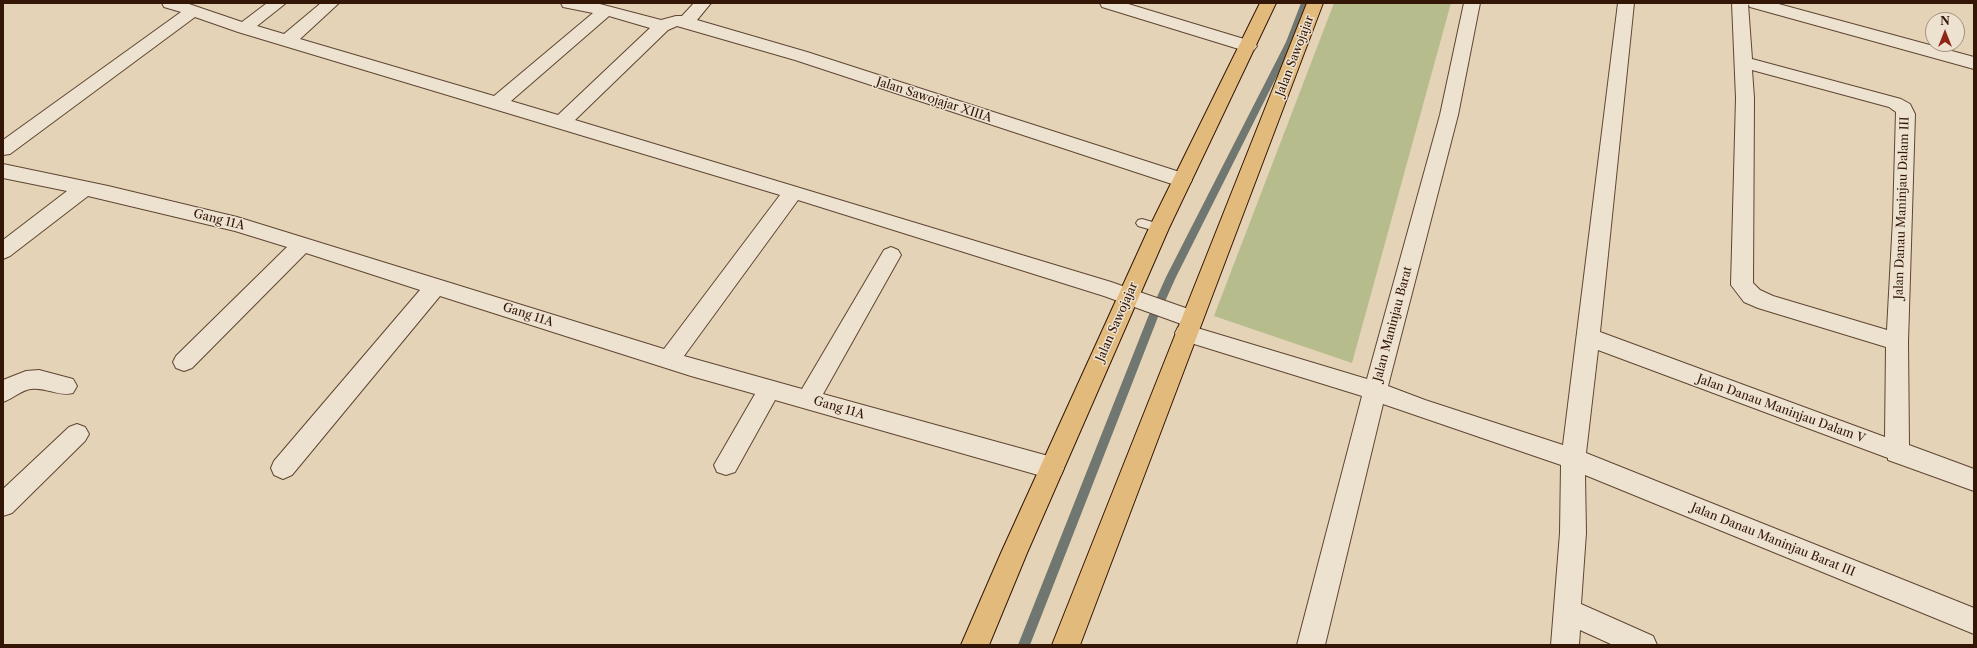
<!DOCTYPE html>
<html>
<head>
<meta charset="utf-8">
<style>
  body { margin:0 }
  #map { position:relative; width:1977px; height:648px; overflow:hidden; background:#e4d3b6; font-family:"Libre Caslon Text",serif }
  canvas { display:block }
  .frame { position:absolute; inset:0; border:4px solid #331606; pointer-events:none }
  .north { position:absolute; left:1925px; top:12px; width:40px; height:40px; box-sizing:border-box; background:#ede2d0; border:1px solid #a3907f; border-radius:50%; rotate:0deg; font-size:11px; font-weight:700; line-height:16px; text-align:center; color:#331606 }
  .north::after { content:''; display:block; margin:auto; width:14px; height:18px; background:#8f2418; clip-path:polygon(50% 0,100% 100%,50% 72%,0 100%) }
</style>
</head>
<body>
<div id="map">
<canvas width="1977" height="648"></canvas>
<div class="frame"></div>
<div class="north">N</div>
</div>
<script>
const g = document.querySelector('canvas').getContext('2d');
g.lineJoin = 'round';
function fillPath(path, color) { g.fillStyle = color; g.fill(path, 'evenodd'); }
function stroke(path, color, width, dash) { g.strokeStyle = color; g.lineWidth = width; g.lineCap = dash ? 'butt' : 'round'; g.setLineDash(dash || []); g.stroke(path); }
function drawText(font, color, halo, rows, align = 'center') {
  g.font = font + ' "Libre Caslon Text",serif'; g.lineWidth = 3; g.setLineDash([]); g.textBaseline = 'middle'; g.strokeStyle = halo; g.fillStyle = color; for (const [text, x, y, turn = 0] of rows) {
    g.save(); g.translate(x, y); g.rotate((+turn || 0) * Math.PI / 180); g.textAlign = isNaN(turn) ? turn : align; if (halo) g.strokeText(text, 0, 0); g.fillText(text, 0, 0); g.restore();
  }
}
fillPath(new Path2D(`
  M1334 3H1451L1352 363 1214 316Z`), '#b6bc8c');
fillPath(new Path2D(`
  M1301 3H1309L1294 42 1176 277 1158 317 1030 645H1018L1148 317 1166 277 1286 42Z`), '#707670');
const service = new Path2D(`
  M1142 219 1163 225 1165 228 1163 231 1159 232 1138 226 1136 223 1138 220Z`);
const minor = new Path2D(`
  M162 3H186L242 22 267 3H286L257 26 284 34 321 3H339L300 39 494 96 593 13 563 7 561 3H596L661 20 676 16H682L694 3H711L697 20 807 52 1189 175 1192 180 1189 185 1182 187 1175 185 795 60 677 26 668 30 575 120 1111 282 1200 313 1203 319 1200 325 1194 327 1367 379 1440 115 1464 3H1480L1458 115 1388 386 1425 400 1563 445 1618 3H1634L1600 332 1885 437 1886 347 1758 308 1744 302 1731 285 1736 98 1732 3H1775L1974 57V69L1750 7 1748 4 1752 59 1901 99 1910 104 1915 114 1908 342 1909 445 1974 469V491L1888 460V458L1598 350 1586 453 1974 608V634L1585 475 1586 533 1581 604 1653 636 1657 645H1613L1580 630 1579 645H1551L1560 533 1561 465 1383 404 1325 645H1297L1362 396 1178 339 1175 333 1178 327 1184 325 1104 296 798 200 684 356 802 389 884 250 891 247 898 250 901 255 823 394 1052 457 1061 461 1064 468 1061 475 1052 479 775 400 735 472 726 475 717 472 714 465 755 394 691 376 440 296 292 475 283 479 274 475 271 468 274 461 420 290 306 253 192 368 184 371 176 368 173 362 176 356 287 247 235 231 88 196 10 256 3 259V240L67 191 3 178V164L108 186 237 217 664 349 780 195 238 32 195 17 10 154 3 155V140L181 12 164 7ZM609 16 650 28 558 115 511 101ZM1752 70 1889 107 1896 112 1893 219 1887 330 1773 296 1760 290 1753 283 1754 98Z
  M1100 3H1125L1254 42 1257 46 1254 50 1248 51 1242 50 1102 7Z
  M39 370 73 379 77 386 73 393C59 397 46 387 31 389 21 390 13 399 3 402V380L26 371Z
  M77 424 85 427 89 434 85 441 12 513 3 516V489L69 427Z`);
const primary = new Path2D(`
  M1260 3H1276L1169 228 1027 553 989 645H961L1001 553 1149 228Z
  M1307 3H1323L1080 645H1052Z`);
stroke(service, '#5f4532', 2);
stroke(minor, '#5f4532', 2);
stroke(primary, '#331606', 2);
fillPath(service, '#ede2d0');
fillPath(minor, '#ede2d0');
fillPath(primary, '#e2ba7b');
drawText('12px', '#331606', '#ede2d0', [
  ["Jalan Sawojajar",1295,56,-69],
  ["Jalan Sawojajar XIIIA",934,100,18],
  ["Jalan Danau Maninjau Dalam III",1902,208,-88],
  ["Gang 11A",219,220,14],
  ["Gang 11A",528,315,18],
  ["Jalan Sawojajar",1117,322,-66],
  ["Jalan Maninjau Barat",1393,324,-75],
  ["Gang 11A",839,408,16],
  ["Jalan Danau Maninjau Dalam V",1781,409,20],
  ["Jalan Danau Maninjau Barat III",1773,540,22]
]);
</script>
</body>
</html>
